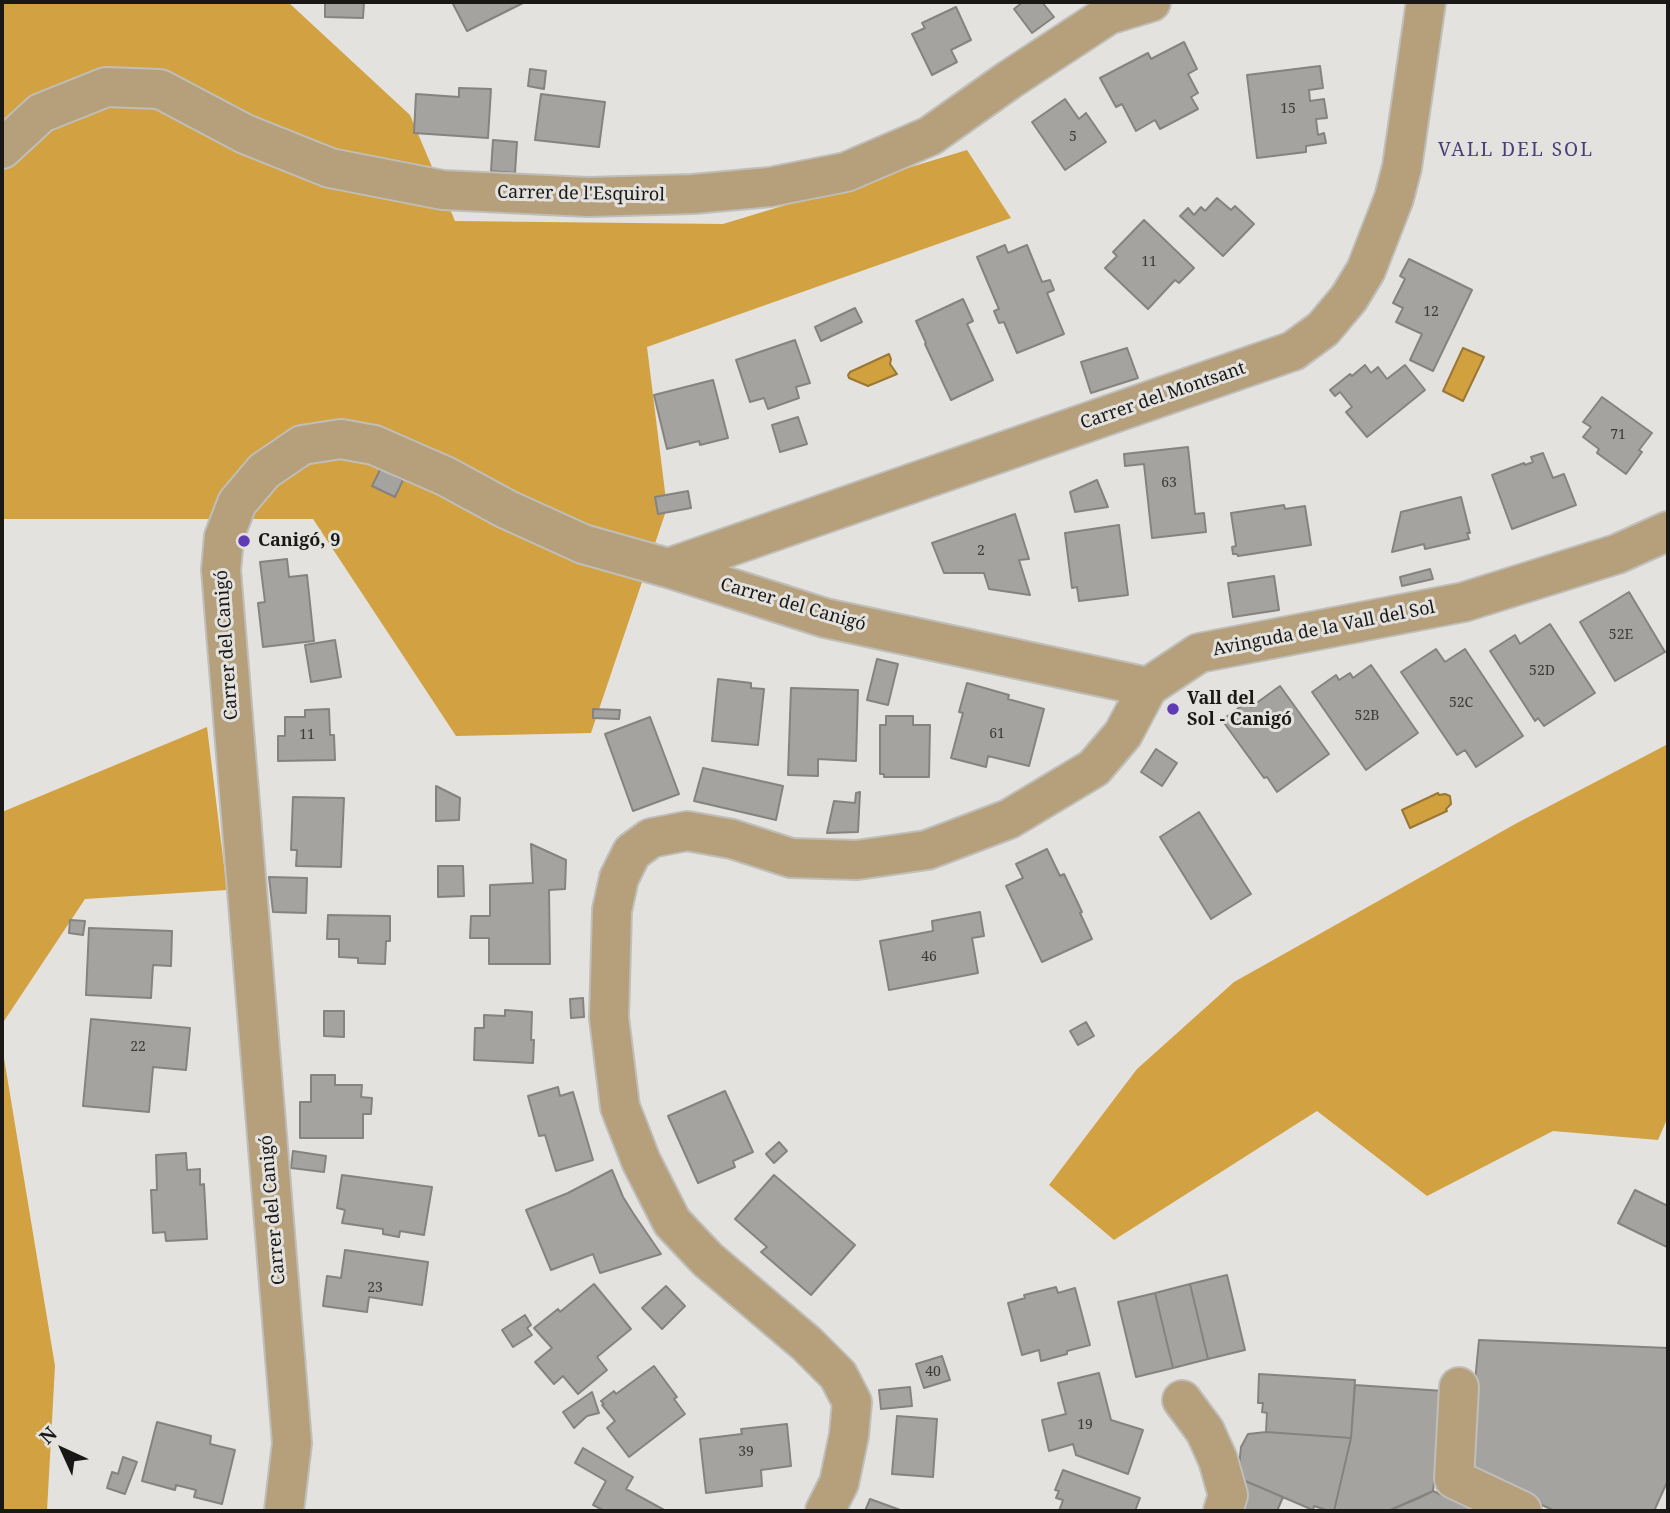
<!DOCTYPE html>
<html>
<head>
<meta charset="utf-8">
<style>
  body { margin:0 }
  #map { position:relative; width:1670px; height:1513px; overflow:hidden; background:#e4e2de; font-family:"Noto Serif",serif }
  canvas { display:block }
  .frame { position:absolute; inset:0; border:4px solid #191817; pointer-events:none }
  .north { position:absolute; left:28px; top:1415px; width:70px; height:70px; -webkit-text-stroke:5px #e4e2de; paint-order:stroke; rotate:315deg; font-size:19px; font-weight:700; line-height:28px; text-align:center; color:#191817 }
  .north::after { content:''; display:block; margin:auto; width:24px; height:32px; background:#191817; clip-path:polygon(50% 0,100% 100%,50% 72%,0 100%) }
</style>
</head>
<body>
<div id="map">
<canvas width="1670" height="1513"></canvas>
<div class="frame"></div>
<div class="north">N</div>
</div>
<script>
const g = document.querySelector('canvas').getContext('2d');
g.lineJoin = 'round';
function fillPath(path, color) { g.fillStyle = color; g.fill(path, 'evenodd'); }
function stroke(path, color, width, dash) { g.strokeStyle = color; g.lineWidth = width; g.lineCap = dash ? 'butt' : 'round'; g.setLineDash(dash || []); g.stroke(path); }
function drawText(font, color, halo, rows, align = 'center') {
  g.font = font + ' "Noto Serif",serif'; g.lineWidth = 6; g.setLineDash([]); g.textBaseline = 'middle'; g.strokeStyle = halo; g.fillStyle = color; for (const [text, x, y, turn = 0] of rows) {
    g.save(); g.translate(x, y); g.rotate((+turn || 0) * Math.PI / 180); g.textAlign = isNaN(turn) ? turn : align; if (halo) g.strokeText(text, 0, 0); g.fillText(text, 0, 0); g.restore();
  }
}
fillPath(new Path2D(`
  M2 2H288L410 115 455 221 723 224 967 150 1011 218 647 347 667 508 591 733 456 736 313 519H2Z
  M207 727 227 890 85 899 2 1024V812Z
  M1668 744V1117L1658 1140 1553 1131 1427 1196 1317 1111 1114 1240 1049 1185 1137 1069 1234 982 1517 823Z
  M2 1046 55 1366 47 1511H2Z`), '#d2a141');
const water = new Path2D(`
  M1463 348 1484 357 1463 401 1443 391Z
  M889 354 891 359 890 364 897 374 868 386 849 378 848 375 850 372Z
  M1438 793 1439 795 1445 794 1450 796 1451 804 1446 809 1447 811 1410 828 1402 810Z`);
fillPath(water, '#d1a03f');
stroke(water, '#9a7733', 2);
const building = new Path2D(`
  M325 2H364L363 18 325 17Z
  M452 2H525L467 31Z
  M1023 2H1042L1054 17 1032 33 1014 9Z
  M956 7 971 40 951 50 957 62 932 75 912 34 925 28 922 23Z
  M1184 42 1197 69 1188 74 1198 93 1191 97 1198 109 1160 129 1155 120 1136 131 1122 104 1116 107 1100 78 1148 53 1151 59Z
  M1320 66 1323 88 1309 90 1310 101 1324 99 1327 118 1316 119 1318 135 1324 133 1326 143 1306 146V152L1257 158 1247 75Z
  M530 69 546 71 544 89 528 86Z
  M459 88 491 89 488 138 414 133 416 94 459 97Z
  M541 94 605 102 599 147 535 140Z
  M1065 99 1079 119 1086 113 1106 142 1065 170 1032 122Z
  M493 140 517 142 515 173 491 171Z
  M1217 198 1231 210 1235 206 1254 224 1223 256 1180 216 1188 208 1194 215 1201 207 1205 211Z
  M1144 220 1194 268 1179 283 1175 280 1148 309 1105 268 1117 256 1113 252Z
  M1005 245 1008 253 1027 245 1042 282 1050 280 1054 290 1047 293 1064 334 1017 353 1004 322 999 323 994 311 999 309 977 257Z
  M1409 259 1472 290 1433 371 1410 360 1422 334 1396 322 1403 308 1393 303 1405 279 1400 276Z
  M963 299 973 321 967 324 993 380 951 400 925 344 926 343 916 321Z
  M855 308 862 322 821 341 815 327Z
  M795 340 810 383 796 387 799 398 768 409 764 398 750 402 736 360Z
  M1127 348 1138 378 1091 393 1081 362Z
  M1365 365 1371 373 1378 367 1387 379 1405 365 1425 390 1367 437 1346 412 1352 407 1340 392 1335 396 1330 390 1350 374 1352 376Z
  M713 380 728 438 700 445 699 441 667 449 654 395Z
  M1602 397 1652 433 1639 450 1642 452 1626 474 1597 453 1599 449 1583 437 1591 427 1583 422Z
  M798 417 807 444 780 452 772 425Z
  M1188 447 1195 514 1204 513 1206 532 1152 538 1144 464 1125 466 1124 454Z
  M1543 453 1553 478 1564 474 1576 505 1512 529 1492 475 1524 463 1525 465 1533 462 1531 457Z
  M381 468 403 480 395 497 372 486Z
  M1097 480 1108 507 1075 512 1070 492Z
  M688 491 691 508 658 514 655 497Z
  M1461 497 1470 533H1467L1469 539 1425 549 1424 544 1392 552 1401 512Z
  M1284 505 1285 509 1305 506 1311 545 1238 556 1237 554H1233L1232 547 1236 546 1231 513Z
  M1015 514 1029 559 1019 560 1030 595 989 589 984 573H944L932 543Z
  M1119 525 1128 595 1079 601 1077 587 1072 588 1065 533Z
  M287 559 289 577 307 575 314 641 263 647 258 603 265 602 260 562Z
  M1430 569 1433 579 1402 586 1400 577Z
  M1274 576 1279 610 1233 617 1228 583Z
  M1629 592 1665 652 1615 681 1580 622Z
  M1550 624 1595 693 1544 726 1538 718 1535 721 1490 651 1515 635 1520 644Z
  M335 640 341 677 311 682 305 645Z
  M1436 649 1445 662 1465 649 1523 736 1476 767 1465 750 1457 755 1401 672Z
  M877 659 898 664 888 705 867 700Z
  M1371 665 1418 733 1366 770 1312 692 1336 675 1339 680 1350 673 1353 678Z
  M718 679 751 683V688L764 689 758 745 712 741Z
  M967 683 1009 695 1008 699 1044 709 1029 766 988 756 986 767 951 758 963 713 959 712Z
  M1280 686 1329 754 1277 792 1267 777 1264 778 1222 720 1247 702 1251 707Z
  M791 688 858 690 856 761 818 759V776L788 775Z
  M329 709 330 735H334L335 760 278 761V736H285V717H305V710Z
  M593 709 620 710 619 719 593 718Z
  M886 716H913V725H930L929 777H884V774H880V725H886Z
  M650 717 679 794 633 811 605 734Z
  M1156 749 1177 763 1162 786 1141 772Z
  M703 768 783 786 776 820 694 801Z
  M436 786 460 798 459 820 436 821Z
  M860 792 858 832 827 833 834 801 855 803 856 793Z
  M293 797 344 798 341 867 296 866 297 850H291Z
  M1199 812 1251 894 1211 919 1160 837Z
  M531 844 566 860 565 889 549 890 550 964H489V938H470L471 916H490V885L533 883Z
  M1047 849 1060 876 1064 874 1082 912 1080 913 1092 939 1042 962 1006 886 1023 878 1016 864Z
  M438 866H463L464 896 438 897Z
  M269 877 307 878 306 913 273 912Z
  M980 912 984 936 972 938 978 973 889 990 880 941 933 931 932 921Z
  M328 915 390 916V941H386L385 964 358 963V958L339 957V939H327Z
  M70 920 85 921 83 935 69 933Z
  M89 928 172 931 171 966 153 965 151 998 86 995Z
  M583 998 584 1017 571 1018 570 999Z
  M505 1010 532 1012 531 1040H534L533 1063 474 1060 475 1028H484V1015L505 1016Z
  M324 1011H344V1037L324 1036Z
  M91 1019 190 1028 186 1070 153 1067 149 1112 83 1106Z
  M1086 1022 1094 1036 1078 1045 1070 1031Z
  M311 1075H335V1085H362L361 1097 372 1098 371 1114H363V1138H300V1102H311Z
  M558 1087 560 1096 573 1092 593 1160 556 1171 545 1135 539 1136 528 1096Z
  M725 1091 753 1152 733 1161 735 1167 698 1183 668 1116Z
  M779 1142 787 1151 774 1163 766 1154Z
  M293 1151 326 1156 324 1172 291 1168Z
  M186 1153 187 1170 200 1169V1185L204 1184 207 1239 166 1241 165 1232 153 1233 151 1190H157L156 1155Z
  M612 1170 623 1197 633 1213 661 1254 600 1273 593 1254 551 1270 526 1210 568 1193Z
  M342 1175 432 1187 424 1235 400 1231 399 1237 383 1234V1229L342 1223 345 1210 337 1208Z
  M774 1175 855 1245 811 1295 761 1252 767 1247 735 1219Z
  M1635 1190 1668 1206 1667 1247 1618 1223Z
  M345 1250 428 1262 422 1305 369 1297 367 1312 323 1306 327 1276 341 1278Z
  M1227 1275 1245 1350 1208 1359 1190 1284Z
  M594 1284 631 1329 597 1357 607 1370 578 1394 563 1376 554 1384 535 1362 552 1348 534 1328 558 1309 560 1312Z
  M1190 1284 1208 1359 1173 1368 1155 1293Z
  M666 1286 685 1306 662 1329 642 1308Z
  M1056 1287 1058 1293 1075 1288 1090 1345 1067 1351V1354L1041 1361 1039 1350 1022 1355 1008 1303 1025 1298 1024 1295Z
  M1155 1293 1173 1368 1136 1377 1118 1302Z
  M525 1315 531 1325 527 1328 532 1335 513 1347 502 1330Z
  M1479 1340 1668 1348V1480L1654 1511H1555L1468 1471 1472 1413Z
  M942 1356 950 1380 924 1388 916 1364Z
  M654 1366 677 1397 674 1399 685 1414 629 1457 607 1428 615 1421 602 1405 604 1404 601 1401 614 1391 616 1394Z
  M1099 1373 1111 1420 1143 1430 1128 1474 1076 1455 1073 1444 1049 1451 1042 1420 1066 1414 1058 1383Z
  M1259 1374 1355 1380 1351 1438 1266 1432 1267 1413 1262 1412 1263 1403H1258Z
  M1355 1385 1444 1391 1433 1491 1388 1511H1334L1351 1438Z
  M910 1387 912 1406 881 1409 879 1390Z
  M592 1392 599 1413 587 1416 574 1428 563 1412Z
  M897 1416 937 1419 933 1477 892 1474Z
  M157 1422 211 1436 210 1444 235 1450 222 1504 194 1497 196 1490 176 1485 175 1490 142 1481Z
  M787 1424 791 1466 761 1470 762 1486 706 1493 700 1439 742 1434 741 1429Z
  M1266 1432 1351 1438 1334 1511H1329L1314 1506 1313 1510 1243 1480 1239 1466 1241 1447 1248 1434Z
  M583 1448 633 1477 626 1489 666 1511H605L593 1505 606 1481 575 1463Z
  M123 1457 137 1462 125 1494 107 1488 112 1472 118 1474Z
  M1063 1470 1140 1498 1135 1511 1108 1510V1511H1059L1063 1500 1056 1498 1059 1491 1055 1490Z
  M1243 1480 1283 1497 1277 1511H1240Z
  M1433 1491 1476 1511H1388L1419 1498Z
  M870 1499 903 1511H865Z`);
fillPath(building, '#a5a3a0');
stroke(building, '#858380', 2);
const minor = new Path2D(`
  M2 149 41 113 106 87 160 89 245 134 330 168 443 190 588 197 693 194 770 187 846 172 930 136 1009 80 1108 15 1151 2
  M668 568 1293 351 1323 329 1349 298 1366 270 1394 198 1402 167 1426 2
  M1459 1387 1454 1479 1522 1511
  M1182 1400 1205 1431 1218 1460 1228 1495 1223 1511
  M284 1511 292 1443 221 570 224 537 237 503 264 471 302 445 341 439 374 445 445 476 506 509 583 544 668 568 825 618 1148 687
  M825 1511 839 1483 849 1435 852 1402 838 1375 807 1344 708 1260 672 1222 641 1161 620 1107 609 1018 612 910 619 878 632 852 651 838 687 831 732 839 791 858 857 860 927 850 1009 819 1094 768 1123 734 1148 687 1199 653 1464 602 1617 554 1668 531`);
stroke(minor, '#bfbeba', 42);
stroke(minor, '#b5a07b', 38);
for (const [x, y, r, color] of [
  [244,541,7,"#5f3bb4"],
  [1173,709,7,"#5f3bb4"]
]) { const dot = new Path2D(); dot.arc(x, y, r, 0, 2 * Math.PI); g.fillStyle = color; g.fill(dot); stroke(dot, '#e4e2de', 2.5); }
drawText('14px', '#3c3b39', null, [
  ["15",1288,109],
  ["5",1073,137],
  ["11",1149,262],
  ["12",1431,312],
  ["71",1618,435],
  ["63",1169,483],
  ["2",981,551],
  ["52E",1621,635],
  ["52D",1542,671],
  ["52C",1461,703],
  ["52B",1367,716],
  ["61",997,734],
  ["11",307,735],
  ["46",929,957],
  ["22",138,1047],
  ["23",375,1288],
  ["40",933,1372],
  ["19",1085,1425],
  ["39",746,1452]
]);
drawText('18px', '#191817', '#e4e2de', [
  ["Carrer de l'Esquirol",581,194,1],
  ["Carrer del Montsant",1163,396,-19],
  ["Carrer del Canigó",793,605,16],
  ["Avinguda de la Vall del Sol",1324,629,-11],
  ["Carrer del Canigó",227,645,-94],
  ["Carrer del Canigó",273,1210,-95]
]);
drawText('bold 18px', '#191817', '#e4e2de', [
  ["Canigó, 9",258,541],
  ["Vall del",1187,699],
  ["Sol - Canigó",1187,720]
], 'left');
g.letterSpacing = '2px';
drawText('19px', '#493c79', '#e4e2de', [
  ["VALL DEL SOL",1516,151]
]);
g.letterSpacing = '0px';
</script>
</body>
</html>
